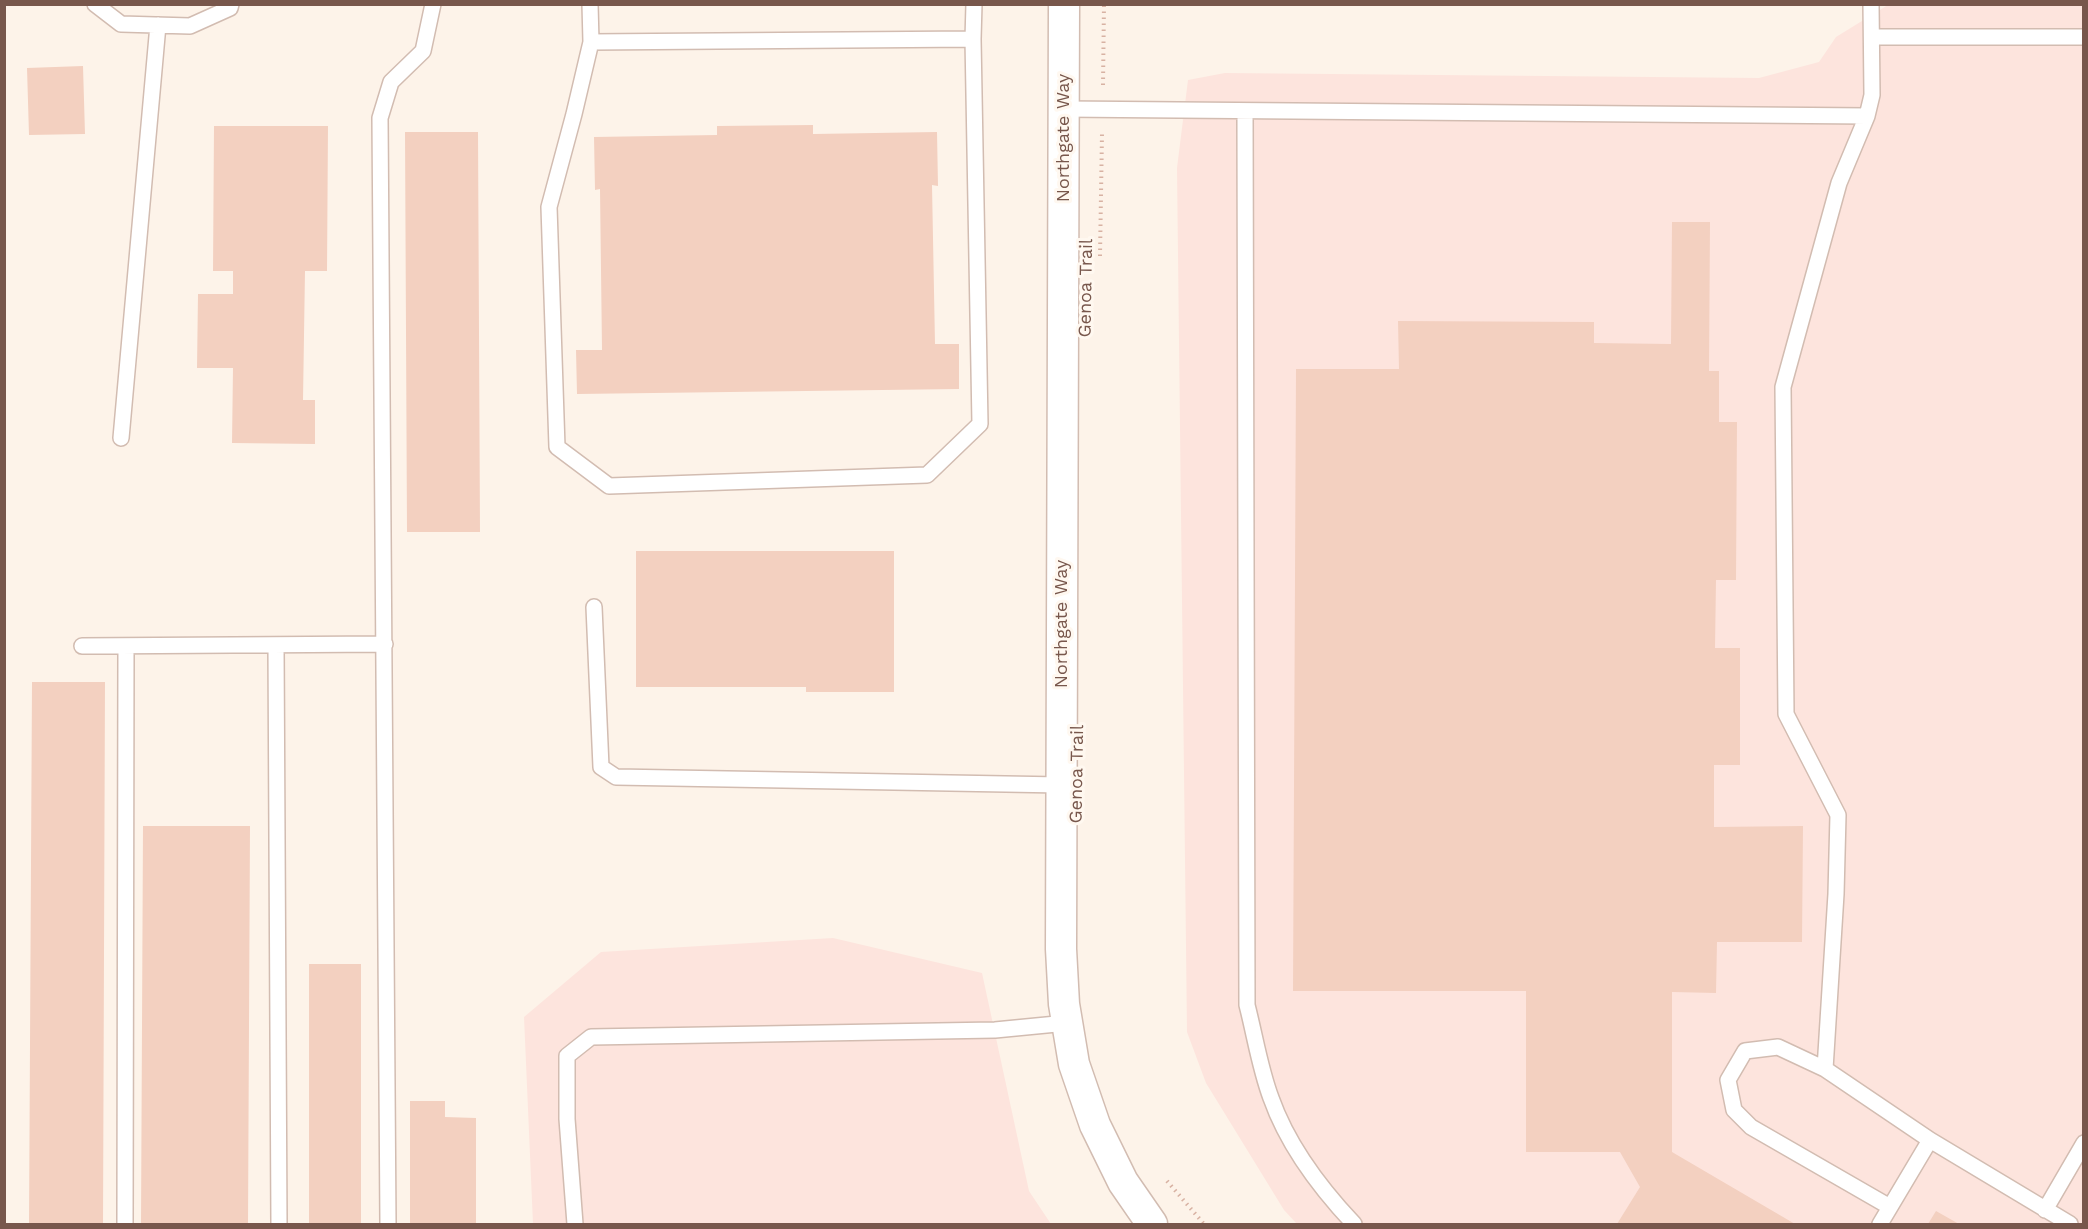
<!DOCTYPE html>
<html>
<head>
<meta charset="utf-8">
<style>
  body { margin:0 }
  #map { position:relative; width:2088px; height:1229px; overflow:hidden; background:#fdf3e9; font-family:"Work Sans",sans-serif }
  canvas { display:block }
  .frame { position:absolute; inset:0; border:6px solid #78574c; pointer-events:none }
</style>
</head>
<body>
<div id="map">
<canvas width="2088" height="1229"></canvas>
<div class="frame"></div>
</div>
<script>
const g = document.querySelector('canvas').getContext('2d');
g.lineJoin = 'round';
function fillPath(path, color) { g.fillStyle = color; g.fill(path, 'evenodd'); }
function stroke(path, color, width, dash) { g.strokeStyle = color; g.lineWidth = width; g.lineCap = dash ? 'butt' : 'round'; g.setLineDash(dash || []); g.stroke(path); }
function drawText(font, color, halo, rows, align = 'center') {
  g.font = font + ' "Work Sans",sans-serif'; g.lineWidth = 6; g.setLineDash([]); g.textBaseline = 'middle'; g.strokeStyle = halo; g.fillStyle = color; for (const [text, x, y, turn = 0] of rows) {
    g.save(); g.translate(x, y); g.rotate((+turn || 0) * Math.PI / 180); g.textAlign = isNaN(turn) ? turn : align; if (halo) g.strokeText(text, 0, 0); g.fillText(text, 0, 0); g.restore();
  }
}
fillPath(new Path2D(`
  M1888 5H2083V1224H1297L1284 1210 1206 1083 1187 1032 1177 168 1188 80 1225 73 1759 78 1819 62 1836 37Z
  M833 938 982 973 1029 1191 1051 1224H533L524 1017 601 952Z`), '#fde4dd');
fillPath(new Path2D(`
  M83 66 85 134 29 135 27 68Z
  M813 125V134L937 132 938 186 932 185 935 344H959V389L577 394 576 350H602L600 189 595 190 594 137 717 135V126Z
  M214 126H328L327 271H305L303 400H315V444L232 443 233 368H197L198 294H233V271H213Z
  M405 132H478L480 532H407Z
  M1672 222H1710L1709 371H1719V422H1737L1736 580H1716L1715 648H1740V765H1714V827L1803 826 1802 942H1717L1716 993 1672 992V1152L1795 1224H1617L1640 1187 1620 1152H1526V991H1293L1296 369H1399L1398 321 1594 322V343L1671 344Z
  M636 551H894V692H806V687H636Z
  M32 682H105L103 1224H29Z
  M143 826H250L248 1224H141Z
  M309 964H361V1224H309Z
  M410 1101H445V1117L476 1118V1224H410Z
  M1936 1211 1959 1224H1928Z`), '#f3d0c0');
const service = new Path2D(`
  M95 4 121 24 190 26 230 8 231 4
  M590 4 591 42 973 39 974 4
  M1871 4 1872 95 1867 116 1839 183 1783 387 1786 714 1838 815 1836 894 1825 1069 1930 1140 2070 1224
  M1872 37H2084
  M591 42 574 114 549 207 557 447 609 486 927 475 980 424 973 39
  M1064 109 1867 116
  M1245 111 1247 1005C1255 1036 1260 1069 1271 1098 1288 1146 1320 1188 1354 1224
  M121 438 158 25
  M594 607 601 767 616 777 1061 785
  M276 645 279 1224
  M82 646 385 644
  M1825 1069 1778 1047 1745 1051 1728 1080 1734 1110 1751 1127 1890 1207
  M2045 1210 2084 1143
  M125 1224 126 646
  M388 1224 380 118 391 82 423 51 433 4
  M575 1224 567 1119V1056L591 1037 995 1030 1067 1023
  M1880 1224 1930 1140`);
const minor = new Path2D(`
  M1064 4 1061 949 1064 1004 1074 1064 1095 1125 1123 1182 1152 1224`);
stroke(service, '#d2bcb1', 18);
stroke(minor, '#d2bcb1', 33);
stroke(new Path2D(`
  M1103 85 1104 4
  M1100 256 1102 134
  M1167 1181 1204 1224`), '#d8b2a3', 4, [1.5, 4.5]);
stroke(service, '#fff', 15);
stroke(minor, '#fff', 30);
drawText('18px', '#78574c', '#fff8f0', [
  ["Northgate Way",1064,138,-90],
  ["Genoa Trail",1086,288,-89],
  ["Northgate Way",1062,624,-90],
  ["Genoa Trail",1077,774,-89]
]);
</script>
</body>
</html>
